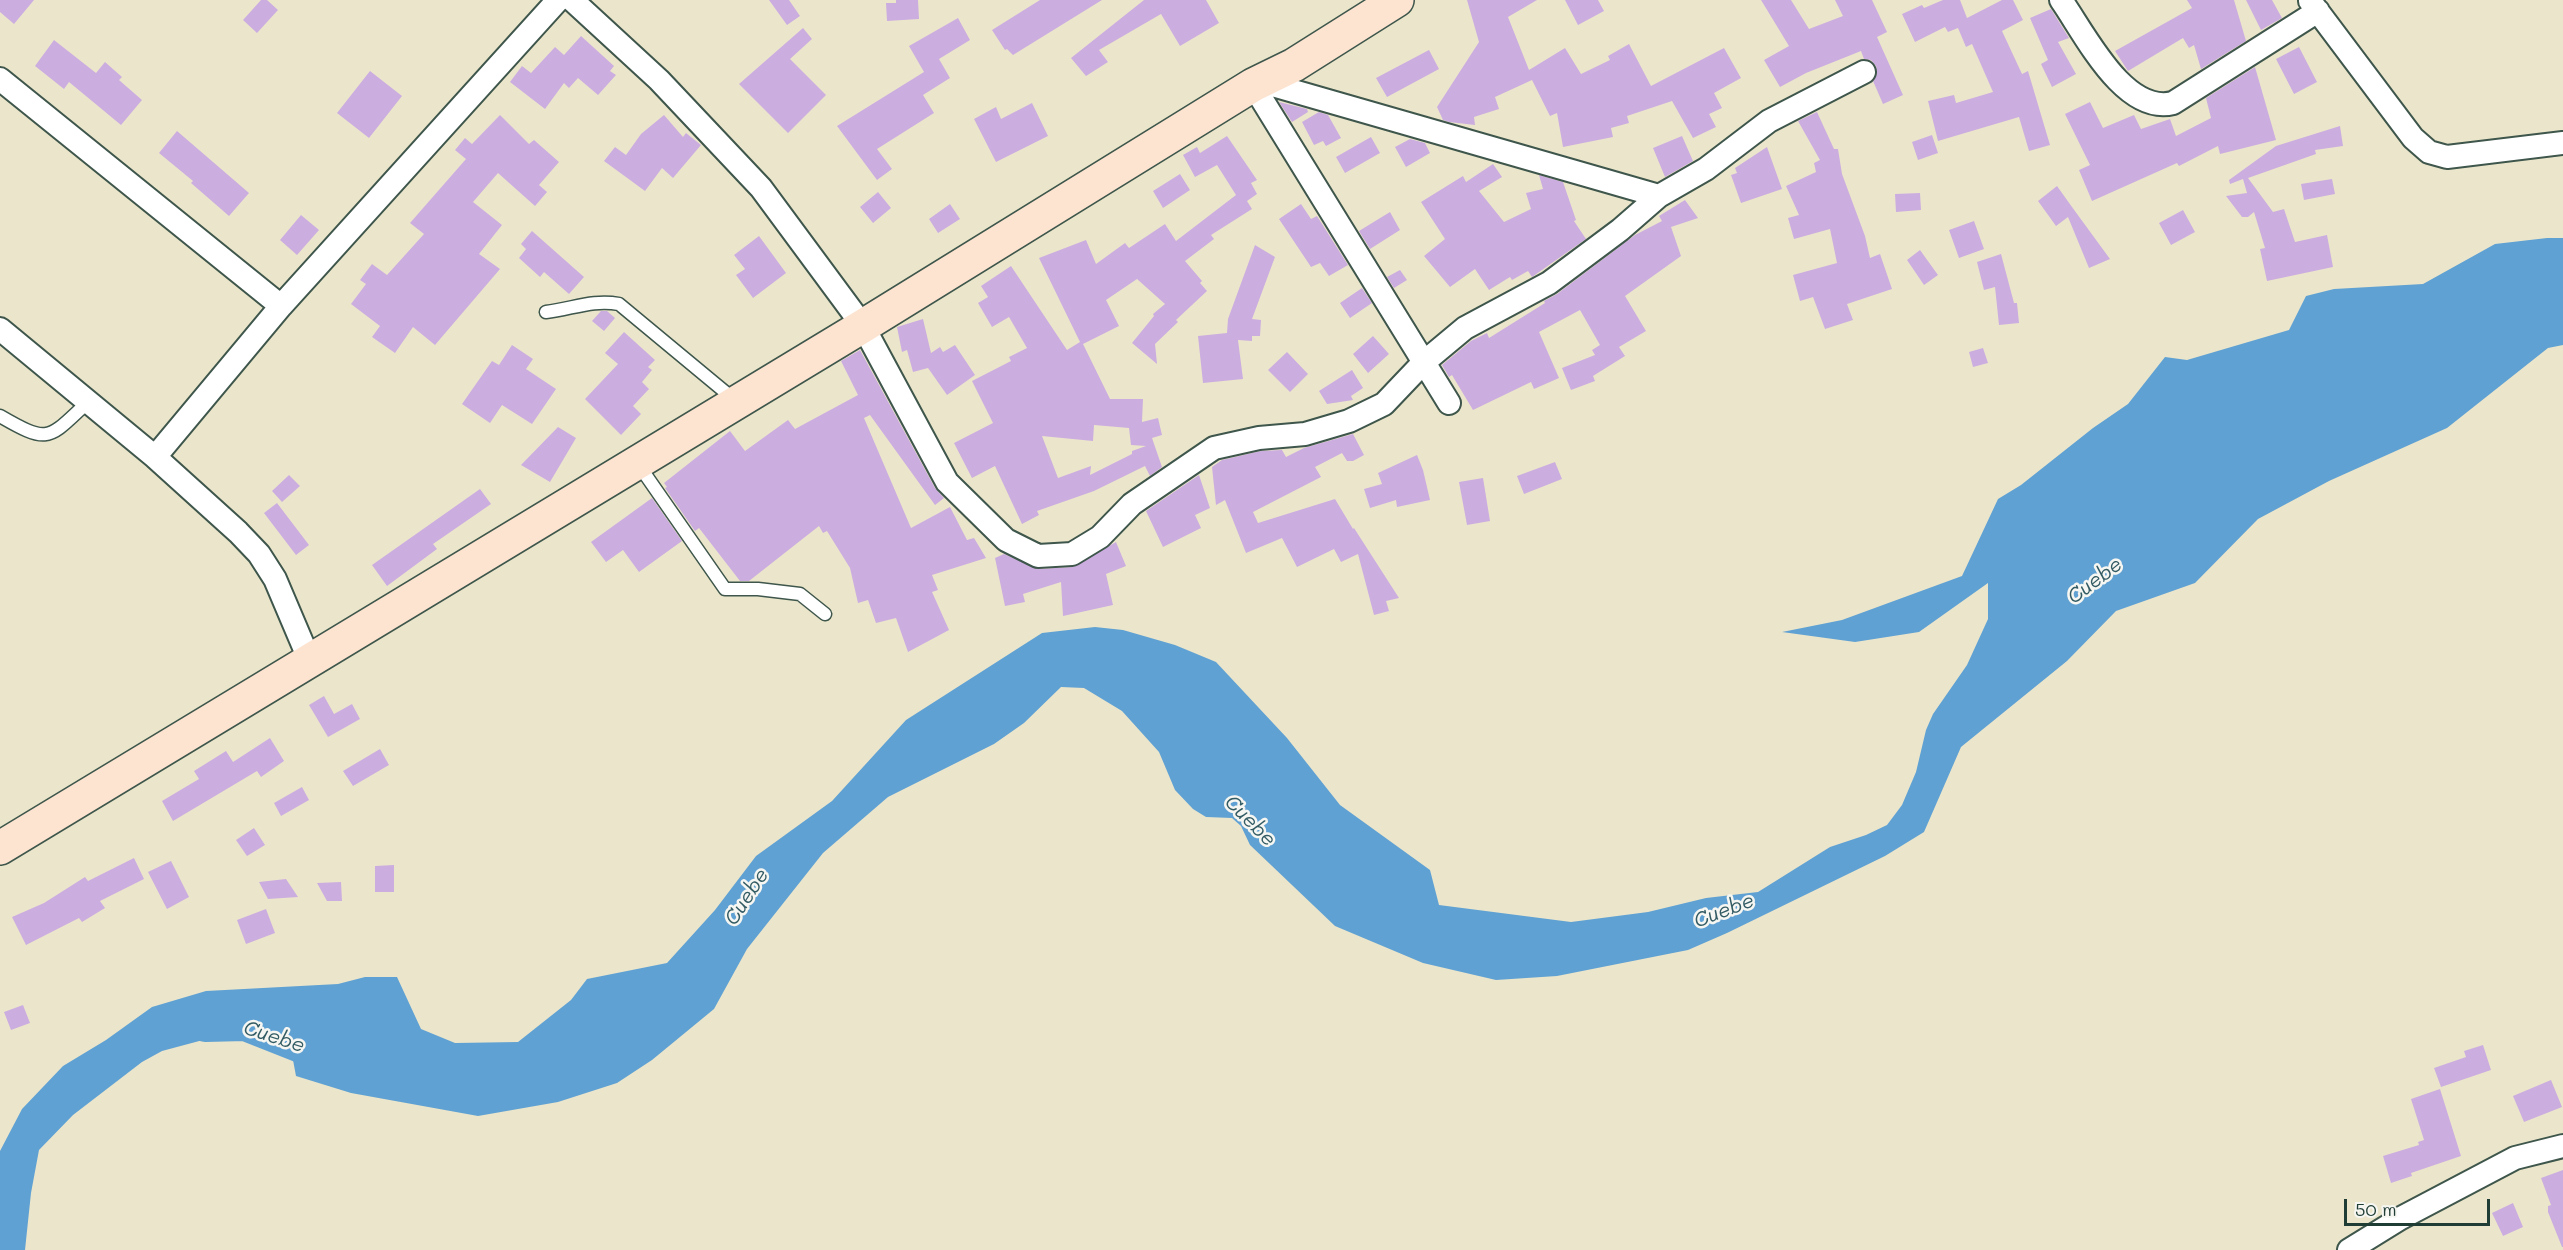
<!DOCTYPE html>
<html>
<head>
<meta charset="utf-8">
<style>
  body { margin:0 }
  #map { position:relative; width:2563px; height:1250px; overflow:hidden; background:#ebe6cb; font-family:Mali,sans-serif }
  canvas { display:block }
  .scale { position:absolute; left:2344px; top:1199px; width:146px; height:27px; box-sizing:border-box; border:3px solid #1f3d34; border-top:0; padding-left:8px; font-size:18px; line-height:21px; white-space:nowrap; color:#1f3d34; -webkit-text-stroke:4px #f6f6f2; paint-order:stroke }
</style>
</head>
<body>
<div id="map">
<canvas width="2563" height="1250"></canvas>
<div class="scale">50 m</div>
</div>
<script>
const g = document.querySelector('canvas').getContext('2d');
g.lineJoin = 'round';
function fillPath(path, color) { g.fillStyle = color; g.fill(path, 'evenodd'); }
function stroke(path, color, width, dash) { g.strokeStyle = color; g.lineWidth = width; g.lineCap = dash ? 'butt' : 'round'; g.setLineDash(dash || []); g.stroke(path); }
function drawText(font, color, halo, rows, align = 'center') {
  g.font = font + ' Mali,sans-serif'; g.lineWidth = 5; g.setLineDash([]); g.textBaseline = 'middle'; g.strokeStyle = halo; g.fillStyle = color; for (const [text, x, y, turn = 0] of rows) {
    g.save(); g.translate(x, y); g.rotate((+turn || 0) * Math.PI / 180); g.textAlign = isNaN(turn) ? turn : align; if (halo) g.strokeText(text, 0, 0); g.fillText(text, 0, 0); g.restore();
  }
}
fillPath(new Path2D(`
  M2547 238H2563V345L2548 348 2447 428 2329 481 2258 519 2195 583 2116 611 2067 661 1961 747 1924 832 1885 856 1727 933 1688 950 1557 976 1496 980 1423 963 1335 926 1250 845 1241 826 1232 818 1206 817 1193 809 1175 790 1159 752 1122 711 1084 688 1061 687 1024 723 994 744 888 797 823 853 747 949 714 1009 652 1060 617 1083 558 1102 478 1116 351 1093 296 1076 287 1028 274 1021 162 1051 142 1062 73 1115 39 1150 31 1193 25 1250H0V1151L22 1109 63 1066 106 1040 152 1007 206 991 338 984 365 977H397L421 1029 455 1043 518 1042 571 1000 587 979 667 963 715 910 756 856 832 801 906 720 1042 633 1095 627 1123 630 1175 645 1216 662 1287 738 1340 805 1430 870 1439 905 1571 922 1648 912 1706 898 1758 892 1830 847 1866 835 1887 825 1902 805 1916 772 1926 730 1933 714 1967 665 1988 619V583L1919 632 1855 642 1782 632 1842 620 1962 576 1998 499 2021 485 2093 428 2128 404 2165 357 2187 360 2289 330 2306 296 2334 289 2423 284 2495 244Z`), '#60a1d3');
stroke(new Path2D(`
  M205 1025 245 1024 331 1058`), '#60a1d3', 34);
fillPath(new Path2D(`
  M0 0H34L14 24 0 12Z
  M261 0H267L278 10 257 33 243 20Z
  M769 0H789L800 16 787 25Z
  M896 0H918L919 19 887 21 886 3H896Z
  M1040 0H1102L1013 55 1007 49 1005 50 992 30Z
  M1144 0H1206L1219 23 1180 46 1161 14 1099 50 1108 62 1086 76 1071 58Z
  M1467 0H1537L1508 17 1529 70 1565 48 1581 74 1610 60 1608 56 1629 44 1651 86 1724 48 1741 78 1714 93 1722 108 1709 114 1716 127 1693 138 1672 101 1627 116 1629 123 1611 128 1613 137 1563 147 1557 113 1550 116 1532 80 1495 97 1499 109 1474 117 1475 125 1449 122 1443 120 1437 107 1479 42Z
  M1565 0H1598L1604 11 1578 25Z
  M1761 0H1791L1809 29 1843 16 1835 0H1872L1887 32 1877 37 1903 95 1883 104 1873 81 1877 73 1876 66 1871 60 1864 59 1861 51 1806 73 1780 87 1764 60 1789 46Z
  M1943 0H1960L1967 18 2002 0H2013L2023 20 2002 31 2022 74 2028 71 2050 145 2029 151 2019 117 1938 141 1928 101 1954 95 1956 103 1993 92 1972 44 1966 47 1958 28 1948 32 1945 27 1915 42 1902 14 1922 5 1924 8Z
  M2187 0H2234L2246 41 2201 69 2194 45 2189 48 2183 38 2128 71 2115 51 2192 8Z
  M2246 0H2272L2282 18 2261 30Z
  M2051 9 2069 38 2058 42 2076 74 2052 87 2041 64 2048 60 2030 18Z
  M958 18 970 40 939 59 950 78 923 95 934 113 877 149 892 169 877 180 837 126 924 72 909 46Z
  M803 28 812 39 790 59 826 95 788 133 739 84Z
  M581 36 614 66 610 71 616 75 598 95 578 78 569 88 564 83 545 109 510 82 522 66 531 73 555 47 564 55Z
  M54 40 96 73 105 62 122 77 119 80 142 100 121 125 69 82 64 89 35 66Z
  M2299 47 2317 82 2294 94 2276 59Z
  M1429 50 1439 69 1387 97 1376 78Z
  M2255 67 2276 140 2220 154 2218 146 2179 166 2177 163 2092 201 2079 170 2090 165 2065 114 2090 102 2103 128 2134 115 2141 129 2170 119 2176 136 2211 118 2206 98Z
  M370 71 402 96 369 138 337 113Z
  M1279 102 1307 109 1308 112 1292 122Z
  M1032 103 1048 136 996 162 974 119 996 107 1001 119Z
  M1319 112 1328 115 1341 138 1326 146 1323 141 1314 145 1302 122Z
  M1817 112 1834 149H1838L1842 174 1865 236 1870 258 1880 254 1892 289 1847 304 1853 320 1825 329 1813 297 1800 301 1793 275 1837 263 1830 229 1794 239 1788 218 1799 215 1786 186 1816 172 1814 163 1820 160 1798 121Z
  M500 115 529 144 534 140 559 162 539 185 547 192 535 206 498 173 473 202 502 225 479 254 500 269 435 345 413 327 395 353 372 337 380 326 351 304 366 284 360 280 372 264 387 275 424 234 410 223 466 159 455 150 465 138 472 144Z
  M664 115 683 137 686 133 701 145 673 178 662 168 645 191 604 161 615 147 626 155 641 134Z
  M2340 126 2343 146 2315 150 2316 154 2248 178 2273 212 2284 209 2295 242 2327 235 2333 267 2267 281 2260 249 2265 248 2254 212 2248 217H2242L2226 196 2247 193 2243 179 2230 184 2229 180 2276 146Z
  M177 131 249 193 229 216 191 183 193 181 159 153Z
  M1932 135 1938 153 1918 160 1912 142Z
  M1227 136 1257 180 1251 183 1257 194 1247 201 1252 209 1211 235 1214 239 1185 261 1202 281 1200 283 1207 291 1176 320 1178 322 1155 344 1157 364 1132 343 1154 316 1153 314 1165 304 1137 279 1106 300 1119 326 1083 344 1110 399H1143L1142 422 1158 418 1162 435 1152 438 1162 467 1150 476 1145 466 1094 491 1037 511 1039 515 1022 524 995 466 972 478 954 443 993 423 972 381 1011 361 1009 357 1027 348 1009 317 992 327 978 303 988 297 981 286 1011 266 1067 350 1080 342 1039 258 1086 240 1096 264 1125 243 1129 248 1165 224 1176 241 1236 195 1217 165 1195 177 1183 155 1197 147 1200 153ZM1094 425 1129 428 1131 445 1146 446 1132 451V454L1090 475 1091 466 1058 478 1042 436 1093 441Z
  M1682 136 1693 161 1665 177 1653 148Z
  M1371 137 1380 153 1345 173 1336 157Z
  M1410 139 1425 143 1430 153 1406 167 1395 147Z
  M1767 147 1782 189 1741 203 1731 175 1737 173 1735 168Z
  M1493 164 1502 177 1479 191 1504 222 1531 209 1526 193 1543 189 1539 175 1563 182 1576 220 1574 221 1586 239 1532 277 1528 271 1512 280 1510 277 1489 290 1475 269 1450 287 1424 256 1445 239 1421 202 1463 176 1466 182Z
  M1180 174 1190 190 1163 208 1153 191Z
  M2332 179 2335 194 2304 200 2301 184Z
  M2057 186 2072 207 2110 259 2089 268 2068 217 2056 226 2038 201Z
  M878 192 891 208 873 223 860 207Z
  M1920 193 1921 210 1896 212 1895 194Z
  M1685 200 1698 218 1671 227 1681 256 1625 296 1646 331 1619 347 1625 356 1593 376 1595 381 1571 390 1562 368 1595 355 1592 350 1600 345 1580 310 1539 332 1559 378 1534 389 1531 382 1473 410 1452 375 1449 377 1442 365 1471 341 1487 333 1489 338 1545 303 1544 301 1557 294 1635 235 1662 221 1659 216Z
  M950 204 960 219 938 233 929 219Z
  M1301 204 1311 219 1317 216 1348 265 1329 276 1320 263 1311 267 1279 219Z
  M2183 210 2195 232 2171 245 2159 223Z
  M1390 212 1400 230 1370 249 1359 231Z
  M301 215 319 230 297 255 280 240Z
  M1974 221 1984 249 1959 258 1949 230Z
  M532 231 584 277 569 294 544 272 540 277 519 258 526 249 521 244Z
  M759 236 786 273 753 298 736 275 745 269 734 255Z
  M1255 245 1275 257 1252 319 1261 320 1260 336H1252V341L1238 340 1243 379 1203 383 1198 336 1227 333 1228 319Z
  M1920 250 1938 275 1924 285 1907 260Z
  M2001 254 2014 303H2017L2019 323 1999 325 1995 287 1984 290 1977 262Z
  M1400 270 1407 280 1394 288 1387 277Z
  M1362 288 1372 303 1350 318 1340 303Z
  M601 311H607L615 318 604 331 592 321Z
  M923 319 931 353 940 347 943 352 955 345 975 375 947 395 928 368 913 372 907 350 902 352 897 327Z
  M624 332 655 360 648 367 652 370 642 382 649 389 633 406 641 414 621 435 585 399 618 364 605 353Z
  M1373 336 1389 354 1368 373 1353 354Z
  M512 345 533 359 526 369 556 389 532 424 502 405 490 423 462 404 492 361 499 365Z
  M1983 348 1988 363 1973 367 1969 352Z
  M860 350 935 488 944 498 935 505 870 415 864 418 911 528 950 507 967 540 974 538 986 558 932 575 938 590 932 592 949 630 908 652 896 618 876 623 868 600 858 603 850 568 827 531 823 533 819 526 749 581H740L699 528 695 531 665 488 667 487 664 483 730 431 745 451 788 420 795 429 858 395 841 361Z
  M1287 352 1308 374 1290 392 1268 370Z
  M1352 370 1363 388 1351 396 1353 400 1327 404 1319 391Z
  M558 427 576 438 550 482 521 465Z
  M1353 434 1364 455 1353 461H1347L1342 453 1315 467 1321 477 1253 512 1258 523 1335 499 1353 529 1354 528 1399 598 1386 601 1389 611 1374 615 1358 554 1341 562 1334 549 1297 567 1282 538 1246 553 1225 500 1216 505 1212 467 1222 460 1261 451 1282 450 1286 457 1304 448Z
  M1417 455 1423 470 1430 500 1397 507 1396 500 1370 508 1364 489 1382 484 1378 473Z
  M1555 462 1562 479 1524 494 1517 476Z
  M289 475 300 486 282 502 272 491Z
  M1199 475 1210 508 1195 515 1201 528 1163 547 1146 511Z
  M1483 478 1490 521 1467 525 1459 482Z
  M480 489 491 504 433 544 437 549 387 586 372 565Z
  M652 498 682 541 639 572 623 550 606 562 591 542Z
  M277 503 309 545 296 555 264 513Z
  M1116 542 1126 566 1106 574 1113 605 1063 616 1061 582 1023 594 1025 602 1005 606 995 558 1004 554 1038 569 1073 567Z
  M324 696 334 714 352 704 360 719 328 737 309 705Z
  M270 738 284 761 261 777 257 771 173 821 162 801 199 779 194 771 226 751 233 762Z
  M380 749 389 765 353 786 343 771Z
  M302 787 309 800 281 816 274 803Z
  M254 828 265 845 247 856 236 840Z
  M134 858 144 879 100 901 105 908 82 922 79 918 26 945 12 917 44 903 85 877 88 881Z
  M171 861 189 897 167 909 148 872Z
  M394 865V892H375V866Z
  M286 879 298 897 268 899 259 882Z
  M341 882 342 901H327L317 883Z
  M266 909 275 933 246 944 237 920Z
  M23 1005 30 1023 11 1030 4 1012Z
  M2483 1045 2491 1070 2441 1087 2434 1068 2466 1057 2464 1051Z
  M2551 1080 2562 1107 2524 1122 2513 1096Z
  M2440 1089 2461 1156 2411 1173 2412 1176 2391 1183 2383 1156 2419 1145 2418 1142 2424 1140 2411 1099Z
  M2563 1170V1247H2562L2548 1212V1206L2551 1205 2541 1178Z
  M2513 1203 2523 1227 2503 1236 2492 1213Z`), '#ccade0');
const service = new Path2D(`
  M546 312C572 309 593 299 619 304L736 401
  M0 416C50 445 48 439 88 402
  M638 464 725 589H758L800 594 825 614`);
const minor = new Path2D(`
  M572 0 659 80 761 188 863 326 947 482 1006 540 1038 556 1072 554 1100 537 1132 504 1214 448 1259 438 1305 434 1349 421 1384 404 1423 363 1465 328 1549 283 1620 230 1659 196 1706 169 1769 121 1864 72
  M2061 0C2085 34 2124 115 2173 103L2318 11
  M2310 1 2413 138 2429 152 2447 157 2563 143
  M0 79 281 306
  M1262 82 1659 196
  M1253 85 1449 403
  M0 329 155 457 238 532 259 554 275 579 309 659
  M155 457 281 306 558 0
  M2349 1250 2401 1218 2515 1158 2563 1146`);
const secondary = new Path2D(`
  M0 848 863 326 1253 85 1294 65 1397 0`);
stroke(service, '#3e564b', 15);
stroke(minor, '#3e564b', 26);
stroke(secondary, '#3e564b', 36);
stroke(service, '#fff', 12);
stroke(minor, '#fff', 22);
stroke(secondary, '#fde4d1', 33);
drawText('italic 20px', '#325b64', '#f6f6f2', [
  ["Cuebe",2095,581,-37],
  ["Cuebe",1250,821,45],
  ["Cuebe",747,897,-57],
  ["Cuebe",1724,911,-21],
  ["Cuebe",274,1037,18]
]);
</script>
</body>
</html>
